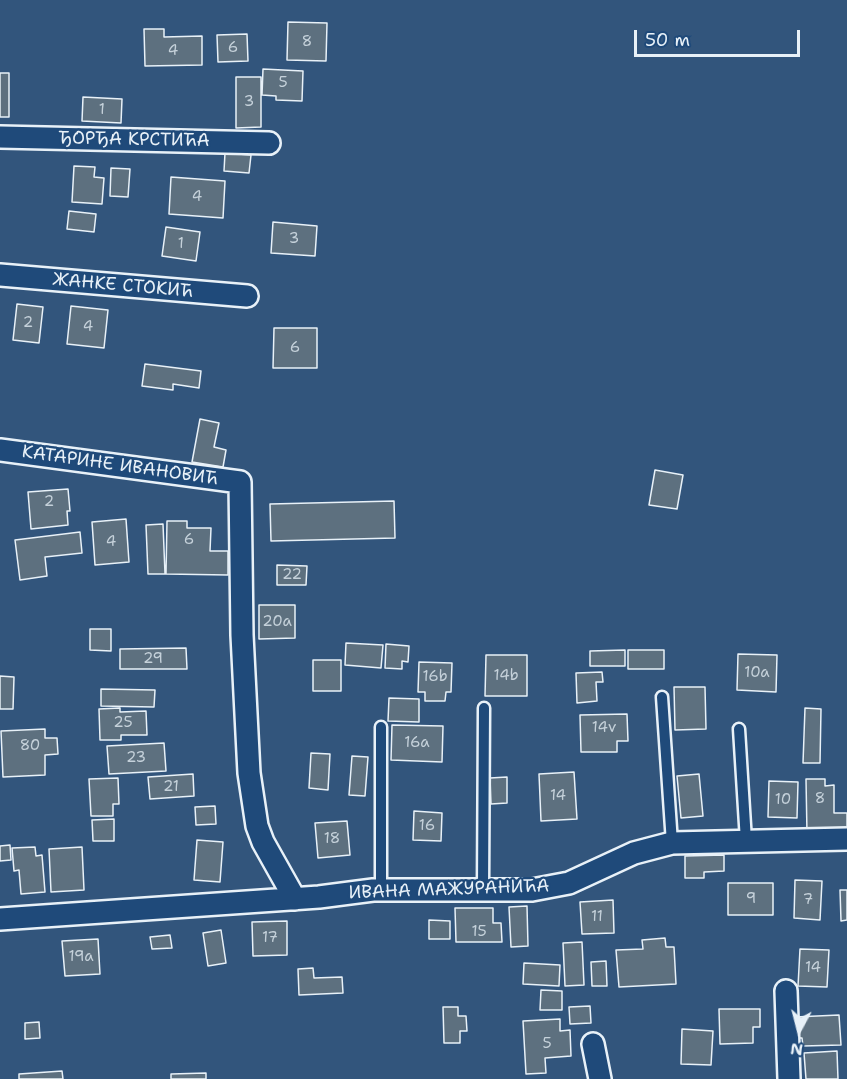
<!DOCTYPE html>
<html>
<head>
<meta charset="utf-8">
<style>
  body { margin:0 }
  #map { position:relative; width:847px; height:1079px; overflow:hidden; background:#32557c; font-family:"Shantell Sans",sans-serif }
  canvas { display:block }
  .north { position:absolute; left:769px; top:1001px; width:60px; height:60px; -webkit-text-stroke:4px #1f4a7a; paint-order:stroke; rotate:187deg; font-size:16px; font-weight:700; line-height:24px; text-align:center; color:#e8f1f8 }
  .north::after { content:''; display:block; margin:auto; width:21px; height:27px; background:#e8f1f8; clip-path:polygon(50% 0,100% 100%,50% 72%,0 100%) }
  .scale { position:absolute; left:634px; top:30px; width:166px; height:27px; box-sizing:border-box; border:3px solid #e8f1f8; border-top:0; padding-left:8px; font-size:18px; line-height:21px; white-space:nowrap; color:#e8f1f8; -webkit-text-stroke:4px #1f4a7a; paint-order:stroke }
</style>
</head>
<body>
<div id="map">
<canvas width="847" height="1079"></canvas>
<div class="north">N</div>
<div class="scale">50 m</div>
</div>
<script>
const g = document.querySelector('canvas').getContext('2d');
g.lineJoin = 'round';
function fillPath(path, color) { g.fillStyle = color; g.fill(path, 'evenodd'); }
function stroke(path, color, width, dash) { g.strokeStyle = color; g.lineWidth = width; g.lineCap = dash ? 'butt' : 'round'; g.setLineDash(dash || []); g.stroke(path); }
function drawText(font, color, halo, rows, align = 'center') {
  g.font = font + ' "Shantell Sans",sans-serif'; g.lineWidth = 4.5; g.setLineDash([]); g.textBaseline = 'middle'; g.strokeStyle = halo; g.fillStyle = color; for (const [text, x, y, turn = 0] of rows) {
    g.save(); g.translate(x, y); g.rotate((+turn || 0) * Math.PI / 180); g.textAlign = isNaN(turn) ? turn : align; if (halo) g.strokeText(text, 0, 0); g.fillText(text, 0, 0); g.restore();
  }
}
const building = new Path2D(`
  M288 22 327 23 326 61 287 60Z
  M144 29H164V37L202 36V65L145 66Z
  M247 34 248 61 218 62 217 35Z
  M263 69 303 71 302 101 276 100V96L262 95Z
  M0 73H9V117H0Z
  M236 77H261V127L236 128Z
  M83 97 122 99 121 123 82 121Z
  M225 153 251 155 249 173 224 171Z
  M74 166 95 167 94 177 104 178 102 204 72 202Z
  M111 168 130 169 128 197 110 196Z
  M171 177 225 181 223 218 169 214Z
  M69 211 96 214 94 232 67 229Z
  M273 222 317 226 315 256 271 253Z
  M166 227 200 232 196 261 162 256Z
  M17 304 43 307 39 343 13 340Z
  M71 306 108 310 104 348 67 344Z
  M274 328H317V368H273Z
  M145 364 201 371 199 388 173 384V390L142 386Z
  M200 419 219 423 214 447 226 450 223 467 192 462Z
  M655 470 683 475 677 509 649 505Z
  M68 489 70 511H67L68 525 31 529 28 492Z
  M394 501 395 538 271 541 270 504Z
  M126 519 129 562 95 565 92 522Z
  M167 521H187V528H211L210 551H228V575L166 574Z
  M163 524 165 574H148L146 525Z
  M80 532 82 553 45 557 47 576 20 580 15 540Z
  M277 565 307 566 306 585H277Z
  M259 605H295V638L259 639Z
  M90 629H111V651L90 650Z
  M346 643 383 645 381 668 345 665Z
  M386 644 409 646 408 662 402 661V669L385 668Z
  M186 648 187 669H120V649Z
  M625 650V666H590V651Z
  M628 650H664V669H628Z
  M738 654 777 655 776 692 737 690Z
  M486 655H527V696H485Z
  M313 660H341V691H313Z
  M419 662 452 663 451 692H446L445 701H425V692H418Z
  M602 672 603 682H596L597 701 577 703 576 673Z
  M0 676 14 677 13 709H0Z
  M674 687H705L706 729 675 730Z
  M101 689 155 690 154 707 101 706Z
  M389 698 419 699V722L388 721Z
  M120 708V712L146 711 147 735H121V740H100L99 709Z
  M805 708 821 709 820 763H803Z
  M627 714 628 741H617V752H581L580 715Z
  M392 725 443 726 442 762 391 760Z
  M45 729V738H57L58 754 45 755V775L3 777 1 731Z
  M164 743 166 771 109 774 107 746Z
  M311 753 330 754 328 790 309 788Z
  M352 756 368 757 365 796 349 795Z
  M574 772 577 819 541 821 539 774Z
  M193 774 194 796 150 799 148 777Z
  M699 774 703 816 681 818 677 776Z
  M507 777V803L491 804 490 778Z
  M118 778 119 804H113V816H91L89 779Z
  M806 779H825V786L834 785V813H847V834H807Z
  M769 781 798 782 797 818 768 817Z
  M215 806 216 824 196 825 195 807Z
  M414 811 442 813 441 841 413 840Z
  M114 819V841H93L92 820Z
  M347 821 350 855 318 858 315 823Z
  M197 840 223 842 220 882 194 880Z
  M10 845 11 860 0 861V846Z
  M35 847 36 856 42 855 45 892 21 894 19 870 14 871 12 848Z
  M82 847 84 890 51 892 49 849Z
  M724 855V871L704 872V878H685V856Z
  M795 880 822 881 820 920 794 918Z
  M728 883H773V915H728Z
  M840 890H847V920L841 921Z
  M613 900 614 933 582 934 580 902Z
  M527 906 528 946 511 947 509 907Z
  M455 908H493V923H501L502 942H456Z
  M429 920 450 921V939H429Z
  M287 921V955L253 956 252 922Z
  M221 930 226 963 208 966 203 933Z
  M170 935 172 948 152 949 150 937Z
  M665 938 666 947H674L676 984 619 987 616 950 643 949 642 940Z
  M98 939 100 974 65 976 62 941Z
  M582 942 584 985 565 986 563 943Z
  M800 949 829 950 827 987 798 986Z
  M606 961 607 986H592L591 962Z
  M524 963 560 965 559 986 523 984Z
  M313 968 314 978 342 977 343 993 299 995 298 969Z
  M541 990 562 991V1010H540Z
  M590 1006 591 1023 570 1024 569 1007Z
  M443 1007H458V1016H466L467 1031H460V1043H444Z
  M719 1009H760V1027H753V1043L720 1044Z
  M839 1015 841 1045 803 1046 802 1038H796L795 1017Z
  M560 1019V1031L570 1030 571 1056 545 1058 546 1073 526 1074 523 1021Z
  M39 1022 40 1038 25 1039V1023Z
  M682 1029 713 1031 711 1065 681 1064Z
  M837 1051 838 1079H806L804 1053Z
  M62 1071 63 1079H19V1074Z
  M206 1073V1079H171V1074Z`);
fillPath(building, '#5d707f');
stroke(building, '#e8f1f8', 1.5);
const service = new Path2D(`
  M662 697 672 843
  M381 727V890
  M739 729 746 841
  M483 889 484 708`);
const minor = new Path2D(`
  M0 137 269 143
  M0 275 247 296
  M0 450 240 482 242 635 249 773 257 826 263 842 295 899
  M0 919 319 897 373 890H532L569 883 634 853 672 843 847 839
  M786 991 789 1079
  M593 1044 600 1079`);
stroke(service, '#e8f1f8', 15);
stroke(minor, '#e8f1f8', 26);
stroke(service, '#1f4a7a', 10);
stroke(minor, '#1f4a7a', 21);
drawText('15px', '#c5d1da', null, [
  ["8",307,42],
  ["6",233,48],
  ["4",173,51],
  ["5",283,83],
  ["3",249,102],
  ["1",102,110],
  ["4",197,197],
  ["3",294,239],
  ["1",181,244],
  ["2",28,323],
  ["4",88,327],
  ["6",295,348],
  ["2",49,502],
  ["6",189,540],
  ["4",111,542],
  ["22",292,575],
  ["20a",277,622],
  ["29",153,659],
  ["10a",757,673],
  ["14b",506,676],
  ["16b",435,677],
  ["25",123,723],
  ["14v",604,728],
  ["16a",417,743],
  ["80",30,746],
  ["23",136,758],
  ["21",171,787],
  ["14",558,796],
  ["8",820,799],
  ["10",783,800],
  ["16",427,826],
  ["18",332,839],
  ["9",751,899],
  ["7",808,900],
  ["11",597,917],
  ["15",479,932],
  ["17",270,938],
  ["19a",81,957],
  ["14",813,968],
  ["5",547,1044]
]);
drawText('18px', '#e8f1f8', '#1f4a7a', [
  ["ЂОРЂА КРСТИЋА",134,140,1],
  ["ЖАНКЕ СТОКИЋ",123,286,5],
  ["КАТАРИНЕ ИВАНОВИЋ",120,466,8],
  ["ИВАНА МАЖУРАНИЋА",449,890,-2]
]);
</script>
</body>
</html>
